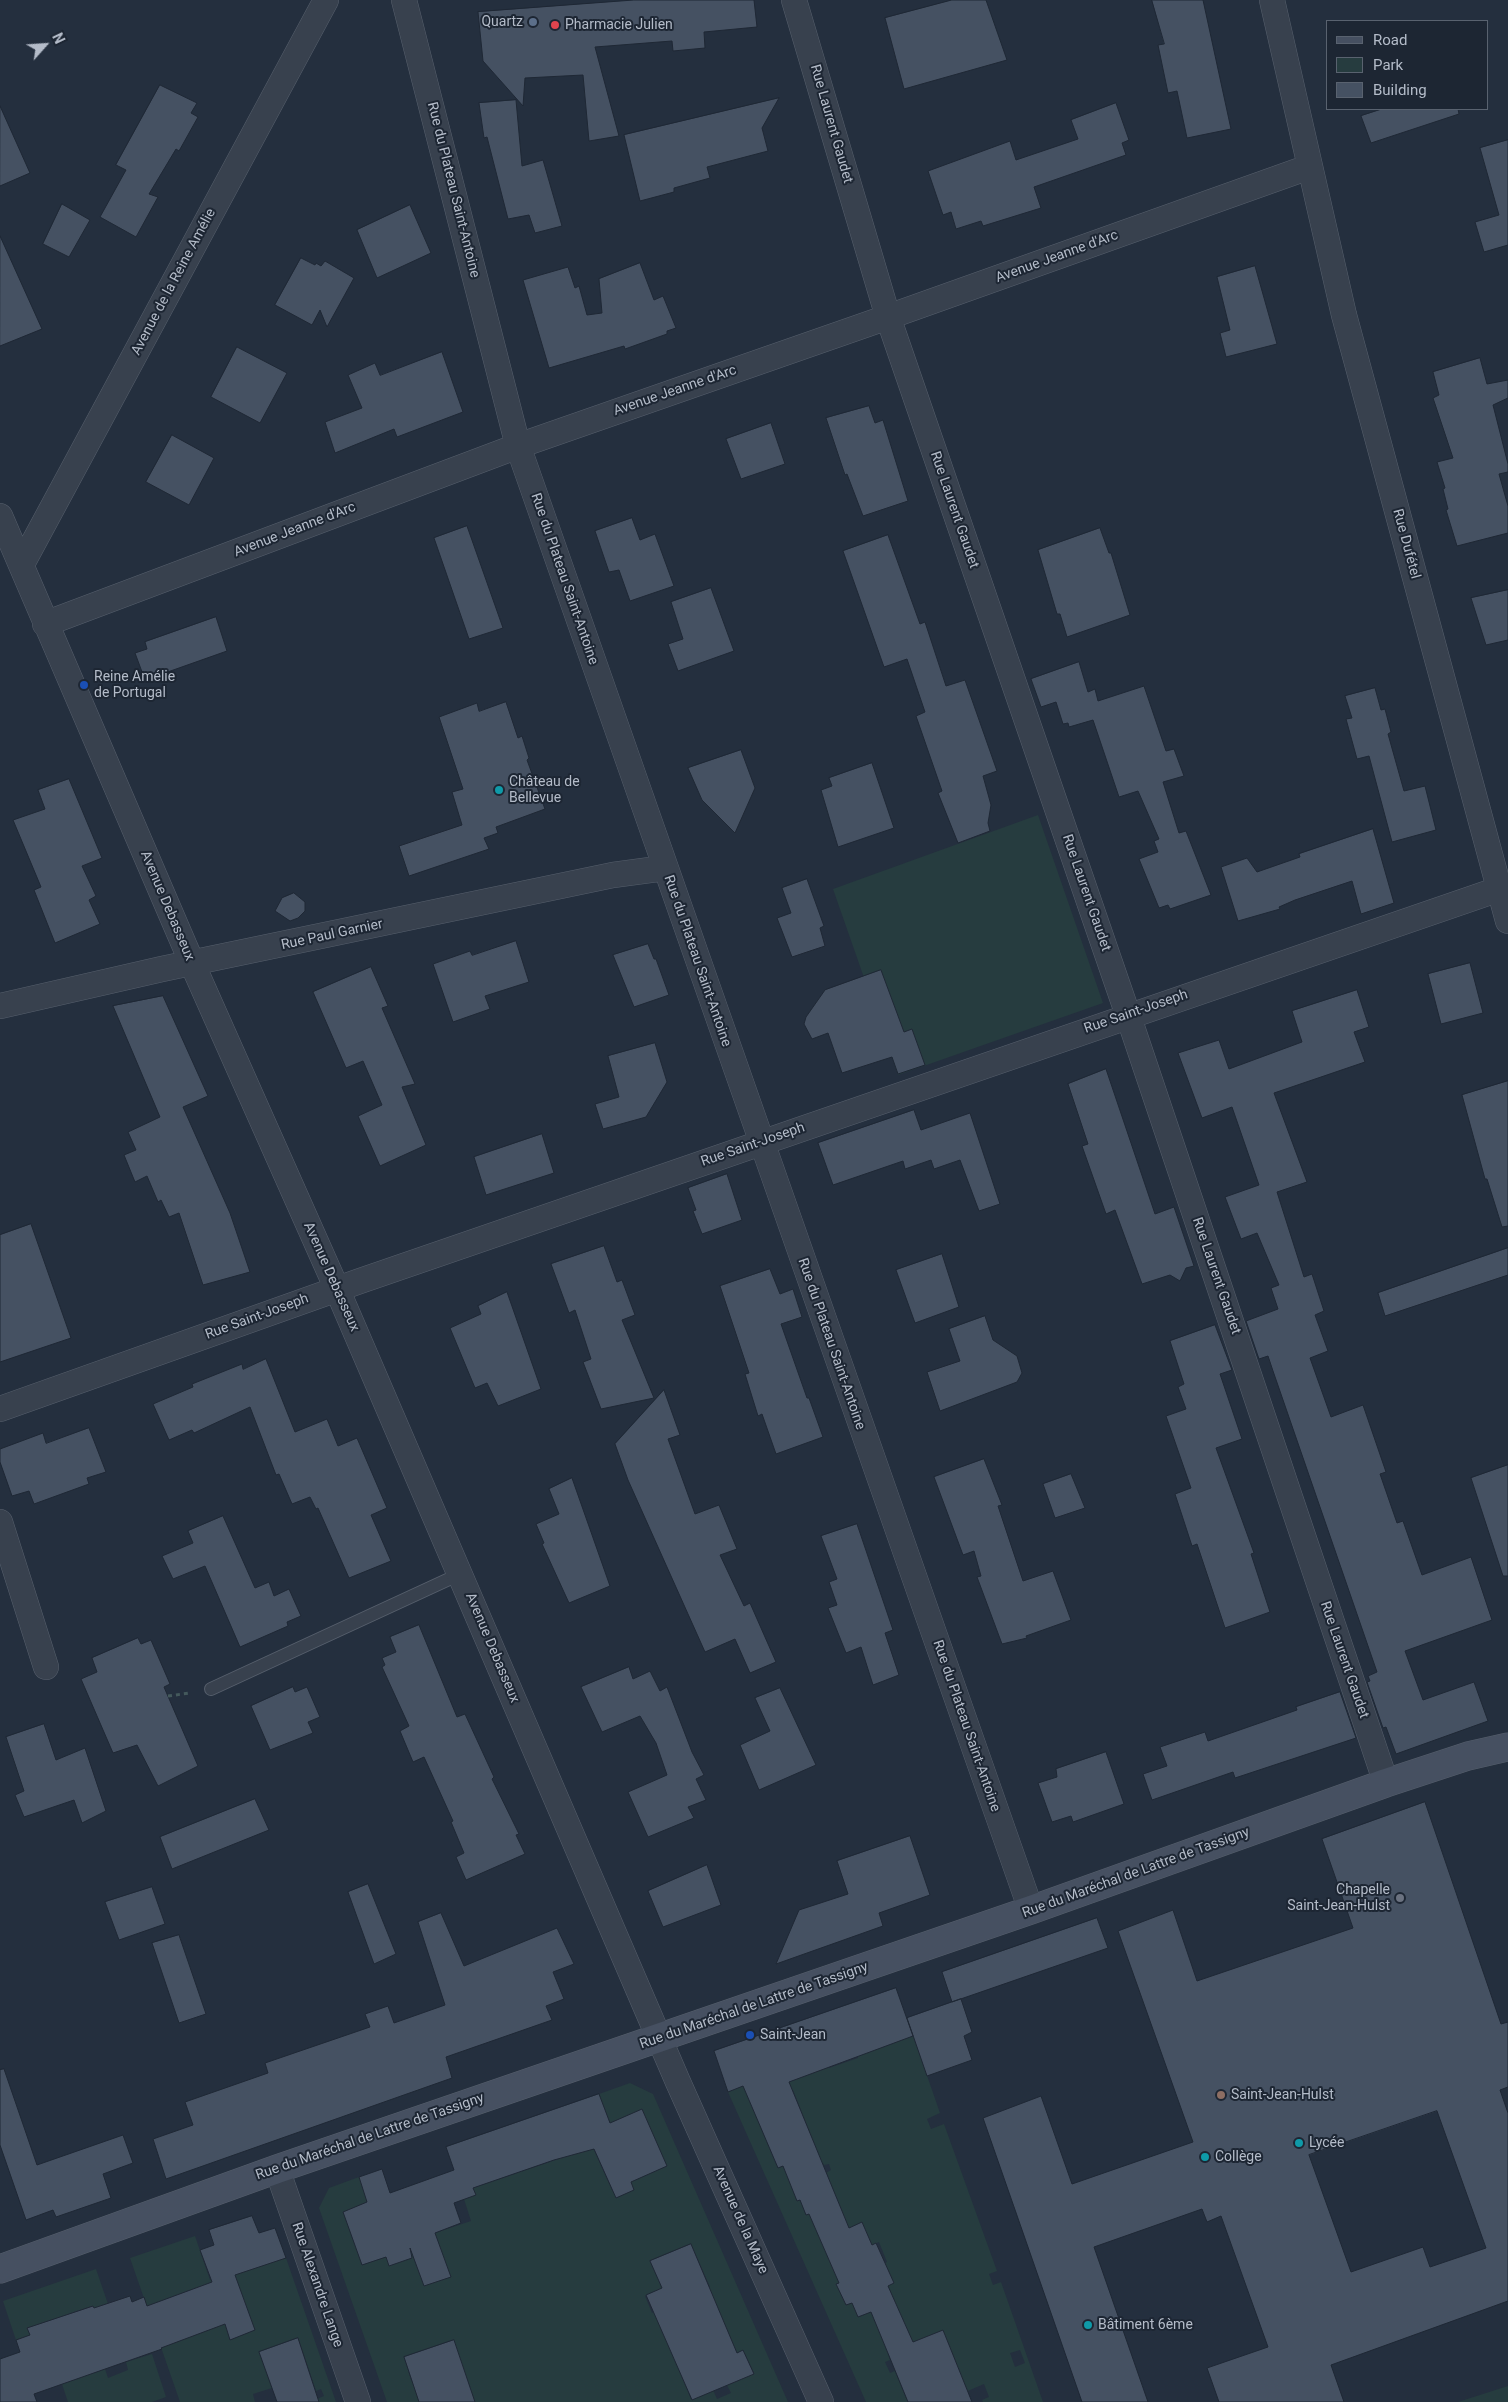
<!DOCTYPE html>
<html>
<head>
<meta charset="utf-8">
<style>
  body { margin:0 }
  #map { position:relative; width:1508px; height:2402px; overflow:hidden; background:#242f3e; font-family:Roboto,sans-serif }
  canvas { display:block }
  .legend { position:absolute; left:1326px; top:20px; width:162px; height:90px; box-sizing:border-box; background:#1d2633; border:1px solid #59626f; margin:0; padding:6px 9px; list-style:none; font-size:15px; color:#b4bcc9 }
  .legend li { display:flex; align-items:center; gap:10px; height:25px }
  .legend b { width:25px; border:1px solid #59626f }
  .north { position:absolute; left:20px; top:20px; width:50px; height:50px; -webkit-text-stroke:4px #1d2633; paint-order:stroke; rotate:64deg; font-size:14px; font-weight:700; line-height:20px; text-align:center; color:#b4bcc9 }
  .north::after { content:''; display:block; margin:auto; width:18px; height:22px; background:#b4bcc9; clip-path:polygon(50% 0,100% 100%,50% 72%,0 100%) }
</style>
</head>
<body>
<div id="map">
<canvas width="1508" height="2402"></canvas>
<ul class="legend">
<li><b style="height:6px;background:#465061"></b>Road</li>
<li><b style="height:14px;background:#263c3f"></b>Park</li>
<li><b style="height:14px;background:#455162"></b>Building</li>
</ul>
<div class="north">N</div>
</div>
<script>
const g = document.querySelector('canvas').getContext('2d');
g.lineJoin = 'round';
function fillPath(path, color) { g.fillStyle = color; g.fill(path, 'evenodd'); }
function stroke(path, color, width, dash) { g.strokeStyle = color; g.lineWidth = width; g.lineCap = dash ? 'butt' : 'round'; g.setLineDash(dash || []); g.stroke(path); }
function drawText(font, color, halo, rows, align = 'center') {
  g.font = font + ' Roboto,sans-serif'; g.lineWidth = 4; g.setLineDash([]); g.textBaseline = 'middle'; g.strokeStyle = halo; g.fillStyle = color; for (const [text, x, y, turn = 0] of rows) {
    g.save(); g.translate(x, y); g.rotate((+turn || 0) * Math.PI / 180); g.textAlign = isNaN(turn) ? turn : align; if (halo) g.strokeText(text, 0, 0); g.fillText(text, 0, 0); g.restore();
  }
}
fillPath(new Path2D(`
  M1038 815 1103 1003 898 1075 833 889Z
  M907 2018 940 2113 927 2119 931 2129 944 2124 997 2271 989 2274 993 2285 1001 2282 1043 2402H983L982 2400 989 2397 984 2384 956 2396 958 2402H866L728 2092 749 2083 826 2062 829 2068 858 2058V2056ZM793 2090 812 2138 810 2155 778 2168 752 2107ZM823 2163 824 2165 829 2164 831 2170 826 2173 838 2201 806 2215 800 2200 797 2201 788 2178ZM861 2223 872 2245 879 2242 887 2262 885 2263 888 2286 895 2301 859 2317 852 2303 846 2305 837 2284 839 2283 841 2231ZM903 2347 961 2375 906 2398 895 2371 890 2373 885 2362 890 2360 888 2353ZM1020 2350 1025 2363 1015 2367 1010 2353Z
  M630 2083 653 2094 788 2402H433L453 2340 404 2357 411 2380 427 2402H387L319 2208 329 2188 359 2177 366 2198 370 2201 343 2212 362 2265 404 2251 403 2229 424 2285 446 2278 432 2234 471 2221 464 2199 473 2188 558 2159 590 2141 612 2190 666 2166 642 2110 610 2123 599 2094ZM691 2244 710 2287 652 2313 645 2296 662 2288 650 2261ZM724 2323 737 2353 743 2350 754 2373 727 2385 731 2393 717 2399 713 2390 691 2399 669 2346Z
  M195 2236 210 2280 243 2268 286 2258 336 2402H318L317 2399 324 2396 321 2389 316 2391 298 2338 259 2352 272 2388 253 2394 255 2402H180L130 2258ZM204 2285 217 2327 171 2344 158 2302ZM249 2315 255 2330 230 2340 225 2324Z
  M96 2269 108 2304 94 2309 92 2306 28 2328 30 2335 16 2340 3 2301Z
  M152 2354 166 2397 152 2402H68L62 2384 105 2369 108 2378 128 2370 126 2362Z
  M1508 2386V2402H1458Z`), '#263c3f');
const building = new Path2D(`
  M634 0H754L757 27 704 32 705 48 673 51 672 41 595 47 619 136 589 141 583 75 525 78 523 106 483 61 478 12Z
  M952 0H986L1007 60 904 89 885 18Z
  M1152 0H1203L1231 129 1187 138 1177 91 1168 93 1158 45 1164 44Z
  M160 85 197 103 191 113 198 117 179 151 176 149 149 194 158 197 136 237 100 217 126 170 116 165Z
  M779 98 762 128 768 151 707 167 710 178 674 188V192L640 201 624 135Z
  M516 100 522 166 543 160 562 226 535 233 529 215 508 219 487 137 484 138 479 103Z
  M1116 103 1129 140 1122 143 1126 155 1034 187 1041 208 983 226 981 221 956 229 951 212 943 215 928 171 1010 141 1016 160 1078 139 1071 120Z
  M0 106 30 173 0 186Z
  M1382 109H1458L1459 114 1371 143 1361 116Z
  M1508 140V245L1484 252 1475 222 1499 215 1480 148Z
  M62 204 90 220 69 257 43 244Z
  M410 205 431 253 377 278 357 230Z
  M0 236 42 329 0 346Z
  M301 258 315 265 316 263 321 266 325 261 354 278 327 327 320 310 312 325 275 305Z
  M640 263 654 300 663 296 676 328 667 331V334L625 349 624 346 549 368 523 280 568 267 575 288 579 286 587 315 602 313 599 279Z
  M1255 266 1277 344 1226 357 1220 333 1230 330 1217 277Z
  M237 347 287 373 260 423 211 397Z
  M442 352 463 412 397 437 394 429 335 453 325 422 362 408 348 375 375 363 380 375Z
  M1480 358 1487 384 1508 380V398L1493 405 1508 464V472L1499 474 1508 506V533L1457 546 1446 510 1448 509 1443 489 1445 488 1437 462 1453 458 1433 398 1439 395 1433 372Z
  M869 406 875 423 883 420 908 501 863 516 847 474 845 475 826 418Z
  M771 423 785 464 741 479 726 439Z
  M172 435 214 458 189 505 146 482Z
  M632 518 640 540 655 534 674 586 630 601 619 570 609 572 595 531Z
  M467 526 503 628 469 639 434 538Z
  M1100 528 1109 553H1111L1130 615 1067 637 1060 614H1057L1038 550Z
  M888 535 920 624 925 622 946 686 965 680 997 771 983 776 991 805 988 823 990 831 958 843 938 793 942 791 916 716 925 712 907 659 884 667 843 551Z
  M711 588 734 651 678 671 668 644 683 639 671 602Z
  M1508 590V640L1486 645 1471 598Z
  M216 617 227 651 145 680 135 653 147 649 145 642Z
  M1079 662 1088 692 1095 689 1098 701 1144 686 1166 751 1174 749 1184 776 1163 782 1179 833 1186 831 1211 895 1170 909 1168 905 1159 908 1139 859 1158 852 1154 841 1159 839 1138 791 1119 797 1093 720 1069 727 1068 723 1063 724 1056 702 1041 707 1031 679Z
  M1375 688 1381 710 1385 709 1391 732 1388 734 1404 791 1425 786 1436 830 1392 842 1369 756 1357 759 1346 719 1352 718 1345 696Z
  M506 702 518 738 522 736 529 758 527 760 545 809 496 827 498 833 484 838 489 849 409 876 399 846 462 825 452 792 463 789 439 717 477 703 479 711Z
  M741 750 755 788 735 833 702 800 688 768Z
  M872 763 894 828 838 847 821 790 832 786 829 778Z
  M69 779 102 858 82 866 96 896 89 900 100 924 55 943 34 890 41 887 13 820 45 809 38 790Z
  M1373 829 1394 903 1361 914 1352 881 1295 900 1279 907 1280 909 1238 921 1221 867 1247 858 1257 872 1300 857 1299 854Z
  M807 879 824 926 820 928 825 946 792 957 777 918 791 913 782 888Z
  M294 893 305 902V911L298 918 290 921 275 911 282 898Z
  M516 941 529 982 485 996 490 1009 453 1022 433 964 470 951 472 955Z
  M648 944 654 959H656L669 995 634 1007 613 955Z
  M1470 963 1483 1013 1441 1024 1428 974Z
  M371 967 388 1006 382 1008 415 1084 402 1087 426 1145 380 1166 358 1116 382 1105 363 1061 346 1068 313 992Z
  M881 970 904 1032 912 1029 925 1065 898 1074 892 1057 842 1073 828 1033 812 1039 804 1024 806 1017 825 990Z
  M1357 990 1369 1027 1354 1032 1365 1062 1274 1093 1307 1182 1277 1192 1304 1277 1312 1274 1324 1311 1315 1315 1328 1351 1310 1358 1331 1417 1363 1405 1386 1472 1380 1474 1397 1523 1403 1521 1422 1575 1471 1557 1492 1620 1405 1651 1423 1700 1474 1682 1488 1721 1396 1754 1386 1727 1383 1728 1367 1682 1370 1681 1368 1676 1377 1672 1273 1371 1268 1356 1259 1359 1246 1321 1278 1309 1271 1288 1279 1285 1257 1233 1241 1239 1225 1197 1259 1185 1232 1107 1202 1118 1178 1053 1219 1040 1229 1069 1302 1042 1292 1011Z
  M163 996 208 1096 183 1107 230 1213 250 1272 203 1285 179 1213 169 1217 161 1200 158 1202 147 1176 135 1182 124 1155 136 1150 128 1132 160 1117 113 1006Z
  M655 1043 667 1082 646 1117 603 1129 595 1104 619 1097 608 1056Z
  M1106 1069 1155 1214 1174 1207 1194 1266 1186 1268 1180 1281 1170 1275 1142 1284 1115 1210 1106 1214 1082 1146 1088 1144 1068 1084Z
  M1508 1081V1226L1502 1227 1487 1179H1485L1462 1095Z
  M914 1110 921 1130 970 1113 1000 1204 979 1211 960 1160 934 1169 931 1160 905 1169 903 1161 833 1185 818 1143Z
  M542 1134 554 1173 486 1195 474 1157Z
  M727 1174 742 1220 702 1234 693 1211 696 1210 688 1188Z
  M31 1224 71 1338 0 1362V1235Z
  M604 1246 617 1282 622 1280 635 1315 622 1320 654 1398 601 1409 583 1362 591 1359 575 1310 569 1313 551 1264Z
  M1508 1248V1275L1385 1316 1378 1293Z
  M942 1254 959 1307 915 1323 896 1270Z
  M770 1269 780 1294 793 1289 802 1317 781 1324 807 1398H809L823 1437 776 1454 762 1414 758 1416 745 1374 749 1373 720 1286Z
  M507 1292 541 1389 498 1406 487 1383 475 1388 450 1328 481 1314 478 1306Z
  M985 1316 993 1340 1017 1356 1022 1373 1017 1382 940 1411 927 1372 960 1361 949 1329Z
  M1215 1325 1232 1370 1220 1374 1242 1439 1216 1448 1254 1553 1251 1554 1270 1612 1225 1628 1197 1544 1192 1546 1175 1494 1191 1488 1166 1416 1186 1409 1178 1387 1184 1384 1170 1341Z
  M266 1359 295 1432 327 1419 338 1446 357 1438 387 1508 371 1515 391 1561 349 1578 318 1508 316 1509 310 1497 292 1504 279 1474 276 1475 250 1407 194 1433 192 1430 169 1440 153 1404 193 1387 192 1384 242 1364 243 1369Z
  M664 1390 680 1435 668 1439 695 1514 719 1505 737 1549 720 1555 744 1606 750 1603 776 1662 750 1673 735 1639 705 1652 628 1480 615 1444Z
  M89 1428 106 1472 87 1478 89 1484 34 1504 29 1491 12 1496 0 1462V1449L43 1433 46 1443Z
  M984 1459 1002 1505 998 1506 1023 1581 1053 1571 1071 1620 1026 1636 1027 1638 1002 1644 977 1577 981 1576 974 1551 963 1555 934 1477Z
  M1508 1465V1576H1503L1471 1478Z
  M1071 1474 1085 1508 1055 1518 1043 1484Z
  M572 1478 610 1586 569 1603 542 1544 544 1543 536 1524 559 1514 549 1489Z
  M223 1516 255 1588 269 1582 274 1596 289 1589 301 1616 287 1622 288 1626 240 1647 205 1566 173 1579 162 1556 193 1543 188 1531Z
  M857 1524 893 1630 885 1633 899 1675 873 1685 861 1647 846 1653 828 1608 837 1605 829 1582 837 1579 821 1536Z
  M419 1625 457 1717 465 1714 494 1777 492 1779 519 1834 516 1835 525 1854 466 1880 456 1857 464 1853 451 1822 453 1821 424 1757 413 1762 400 1731 409 1726 382 1667 385 1665 382 1658 396 1652 390 1637Z
  M138 1638 141 1644 151 1640 170 1684 164 1687 198 1766 158 1786 137 1745 113 1753 81 1679 97 1672 92 1658Z
  M629 1667 633 1679 650 1671 660 1691 667 1687 692 1752 704 1775 696 1779 706 1800 688 1807 694 1818 648 1837 628 1792 667 1775 656 1743 640 1716 602 1732 581 1687Z
  M293 1687 295 1692 307 1687 320 1717 308 1722 313 1733 270 1750 251 1706Z
  M780 1688 816 1765 759 1790 740 1745 770 1731 755 1698Z
  M1340 1692 1356 1738 1235 1778 1233 1772 1152 1800 1143 1774 1167 1766 1160 1747 1205 1732 1208 1741 1297 1710 1296 1707Z
  M44 1724 56 1760 85 1748 106 1811 82 1823 74 1800 24 1817 15 1795 24 1791 6 1737Z
  M1106 1752 1124 1804 1073 1822 1071 1816 1052 1822 1038 1783 1057 1777 1056 1769Z
  M255 1799 269 1830 172 1869 160 1837Z
  M1425 1802 1501 2024 1508 2022V2087L1500 2090 1508 2113V2301L1331 2365 1344 2402H1219L1207 2368 1268 2347 1221 2216 1207 2222 1202 2209 1094 2247 1148 2402H1082L983 2118 1041 2096 1072 2184 1193 2142 1118 1931 1173 1910 1197 1981 1353 1928 1322 1839ZM1437 2111 1486 2248 1430 2267 1423 2247 1351 2272 1309 2155Z
  M910 1836 930 1895 879 1913 883 1926 776 1964 799 1910 848 1894 837 1861Z
  M707 1865 721 1905 663 1927 648 1891Z
  M368 1884 396 1954 374 1964 348 1892Z
  M152 1887 165 1924 119 1940 105 1902Z
  M441 1913 464 1966 557 1928 574 1964 553 1972 564 1999 546 2006 552 2020 446 2057 452 2078 166 2179 153 2139 193 2125 185 2102 268 2073 265 2063 370 2027 365 2014 388 2006 394 2023 445 2005 418 1922Z
  M1097 1918 1108 1948 952 2002 942 1972Z
  M179 1935 206 2014 179 2023 152 1943Z
  M896 1988 913 2036 789 2082 849 2228 862 2222 872 2245 876 2243 894 2283 888 2286 913 2342 943 2330 972 2402H908L871 2312 858 2317 852 2303 846 2305 836 2284 839 2283 809 2214 806 2215 800 2200 797 2201 783 2166 778 2168 743 2086 728 2092 714 2051Z
  M961 1999 972 2032 964 2036 972 2060 927 2076 907 2018Z
  M4 2069 37 2165 123 2135 133 2163 103 2174 111 2198 56 2217 53 2210 26 2220 0 2145V2070Z
  M599 2094 610 2123 642 2109 667 2166 631 2182 634 2190 616 2198 594 2149 554 2160 473 2188 476 2195 454 2203 461 2223 435 2233 451 2277 424 2286 410 2248 412 2258 389 2266 386 2257 362 2265 343 2212 367 2202 359 2177 382 2169 390 2193 454 2170 446 2147Z
  M252 2216 259 2233 275 2228 286 2258 235 2275 255 2330 230 2340 225 2324 161 2348 162 2349 34 2394 37 2402H0V2359L20 2352 16 2340 30 2335 27 2328 93 2306 94 2308 130 2296 132 2302 144 2297 147 2306 212 2282 200 2250 214 2245 209 2230Z
  M691 2244 737 2353 743 2350 754 2374 692 2400 646 2295 662 2288 650 2261Z
  M298 2338 319 2402H277L259 2352Z
  M454 2340 475 2402H419L404 2357Z`);
fillPath(building, '#455162');
stroke(building, '#1f2835', 1);
const service = new Path2D(`
  M211 1689 460 1574`);
const minor = new Path2D(`
  M404 0 518 446 1031 1910
  M794 0 888 317 1128 1015 1386 1783
  M1272 0 1344 315 1508 921
  M0 516 192 963 337 1289 678 2082 821 2402
  M22 564 326 0
  M45 624 518 446 888 317 1309 167
  M0 1006 162 969 613 875 665 868
  M0 1409 360 1281 1508 886
  M0 1522 46 1667
  M277 2169 358 2402`);
const secondary = new Path2D(`
  M0 2269 277 2169 1031 1910 1386 1783 1468 1756 1508 1747`);
stroke(service, '#565f6c', 14);
stroke(minor, '#565f6c', 26);
stroke(secondary, '#565f6c', 29);
stroke(new Path2D(`
  M168 1696 190 1693`), '#44595c', 3, [4, 4]);
stroke(service, '#38414e', 12);
stroke(minor, '#38414e', 25);
stroke(secondary, '#465061', 28);
for (const [x, y, r, color] of [
  [533,22,5,"#5c6f8a"],
  [555,25,5,"#e0444e"],
  [84,685,5,"#1a4fb4"],
  [499,790,5,"#0f9aa8"],
  [1400,1898,5,"#6b7280"],
  [750,2035,5,"#1a4fb4"],
  [1221,2095,5,"#8d6e63"],
  [1299,2143,5,"#0f9aa8"],
  [1205,2157,5,"#0f9aa8"],
  [1088,2325,5,"#0f9aa8"]
]) { const dot = new Path2D(); dot.arc(x, y, r, 0, 2 * Math.PI); g.fillStyle = color; g.fill(dot); stroke(dot, '#1d2633', 2); }
drawText('14px', '#b4bcc9', '#1d2633', [
  ["Quartz",523,22,"right"],
  ["Pharmacie Julien",565,25],
  ["Reine Amélie",94,677],
  ["de Portugal",94,693],
  ["Château de",509,782],
  ["Bellevue",509,798],
  ["Chapelle",1390,1890,"right"],
  ["Saint-Jean-Hulst",1390,1906,"right"],
  ["Saint-Jean",760,2035],
  ["Saint-Jean-Hulst",1231,2095],
  ["Lycée",1309,2143],
  ["Collège",1215,2157],
  ["Bâtiment 6ème",1098,2325]
], 'left');
drawText('14px', '#b4bcc9', '#1d2633', [
  ["Rue Laurent Gaudet",831,124,74],
  ["Rue du Plateau Saint-Antoine",453,190,76],
  ["Avenue Jeanne d'Arc",1057,257,-20],
  ["Avenue de la Reine Amélie",174,282,-62],
  ["Avenue Jeanne d'Arc",675,391,-19],
  ["Rue Laurent Gaudet",954,510,71],
  ["Avenue Jeanne d'Arc",295,530,-21],
  ["Rue Dufétel",1406,544,75],
  ["Rue du Plateau Saint-Antoine",564,579,71],
  ["Rue Laurent Gaudet",1086,893,71],
  ["Avenue Debasseux",167,906,67],
  ["Rue Paul Garnier",332,935,-12],
  ["Rue du Plateau Saint-Antoine",697,961,71],
  ["Rue Saint-Joseph",1136,1012,-19],
  ["Rue Saint-Joseph",753,1145,-19],
  ["Rue Laurent Gaudet",1216,1276,71],
  ["Avenue Debasseux",331,1277,66],
  ["Rue Saint-Joseph",257,1317,-20],
  ["Rue du Plateau Saint-Antoine",831,1344,71],
  ["Avenue Debasseux",492,1648,67],
  ["Rue Laurent Gaudet",1344,1660,71],
  ["Rue du Plateau Saint-Antoine",966,1726,71],
  ["Rue du Maréchal de Lattre de Tassigny",1136,1873,-20],
  ["Rue du Maréchal de Lattre de Tassigny",754,2006,-19],
  ["Rue du Maréchal de Lattre de Tassigny",370,2137,-19],
  ["Avenue de la Maye",740,2220,66],
  ["Rue Alexandre Lange",317,2285,71]
]);
</script>
</body>
</html>
